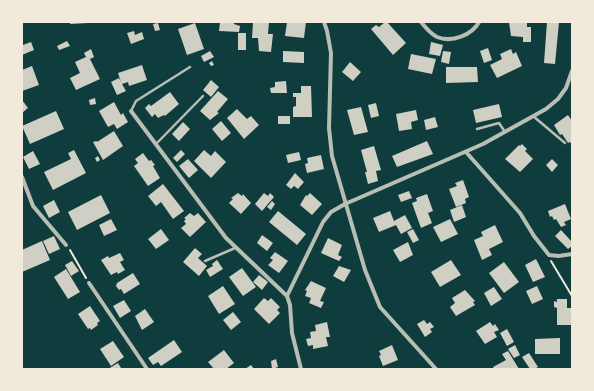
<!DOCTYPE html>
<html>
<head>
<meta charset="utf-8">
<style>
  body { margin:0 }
  #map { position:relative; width:594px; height:391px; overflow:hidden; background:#0f3d3e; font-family:Ubuntu,sans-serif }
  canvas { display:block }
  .frame { position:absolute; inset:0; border:23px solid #f1e9da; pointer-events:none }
</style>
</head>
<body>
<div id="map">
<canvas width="594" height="391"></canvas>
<div class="frame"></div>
</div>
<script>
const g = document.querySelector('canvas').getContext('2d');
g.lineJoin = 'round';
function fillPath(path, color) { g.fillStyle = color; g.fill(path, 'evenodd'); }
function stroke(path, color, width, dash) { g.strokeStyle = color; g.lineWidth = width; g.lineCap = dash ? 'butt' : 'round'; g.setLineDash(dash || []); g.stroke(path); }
fillPath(new Path2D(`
  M70 22H88V23L70 24Z
  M220 22H234V24L240 26 239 32 219 31Z
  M253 22H269L268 34H273L271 52 259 51 258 38H252Z
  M287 22H306L304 38 285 36Z
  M385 22H387L406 43 393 55 371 29 376 25 379 27Z
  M509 22H527V27H531V42H523V37L511 36Z
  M547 22H559L555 64 544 63Z
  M158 23 160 30 155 31 153 24Z
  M195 23 204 49 187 55 178 29Z
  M134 31 135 35 142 32 144 39 131 44 127 33Z
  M238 33H246V50H238Z
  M67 41 70 46 59 50 57 46Z
  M22 42 23 45 31 42 34 50 22 55Z
  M431 42 443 45 440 56 429 54Z
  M488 48 492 60 484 63 480 51Z
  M91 49 94 57 90 59 100 79 76 90 70 78 80 73 75 62 86 57 84 53Z
  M511 49 513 54 516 52 522 66 497 78 490 65 502 59 500 54Z
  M210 51 214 57 204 62 201 56Z
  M283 51 304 52V63L283 62Z
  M443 51 451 52 449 64 441 62Z
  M411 54 436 59 432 74 408 69Z
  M212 61 214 65 211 66 209 63Z
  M350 62 361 72 353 81 342 72Z
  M142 65 147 80 129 86 128 82 122 84 126 91 117 95 111 82 119 78 121 82 118 73Z
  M32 66 39 85 22 91V70Z
  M446 67H477L478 82 446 83Z
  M211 80 219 87 211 97 203 90Z
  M286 81 287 93H271L270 88 275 87V82Z
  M301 86H311L312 117H293V107L296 106V97H293V93H301Z
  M218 91 228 99 217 112 219 113 210 120 200 111Z
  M170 92 179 104 165 116 164 115 158 118 155 114 152 117 145 108 149 104 151 106Z
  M95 98 96 104 90 105 89 100Z
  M22 100 28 108 22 113Z
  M114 102 121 115 123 113 128 122 117 129 114 124 108 127 99 111Z
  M376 103 379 116 371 118 368 105Z
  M499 104 502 117 476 123 473 110Z
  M361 107 368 132 354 135 347 110Z
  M237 109 247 119 251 116 259 125 244 139 227 118Z
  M416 110 418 120 411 122 412 129 399 131 396 114Z
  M56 111 64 129 30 144 22 126Z
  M568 115 572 121V145L570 142 568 143 562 134 560 135 554 125Z
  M278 116H290V124H278Z
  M435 117 438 127 426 130 424 120Z
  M221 121 231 133 222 141 212 129Z
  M183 122 190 129 179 141 172 134Z
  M114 131 123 146 103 160 93 142 97 141V142Z
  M427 141 433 154 397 167 392 156Z
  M522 144 527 149 525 151 533 159 520 172 505 159 519 145 520 146Z
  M374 146 381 170 376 171 378 181 368 184 365 172H367L361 150Z
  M74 150 86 173 53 190 44 172 71 159 68 153Z
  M181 150 185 154 177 162 173 158Z
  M204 150 211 156 215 151 226 162 211 178 194 161Z
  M33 151 40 164 29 169 23 157Z
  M299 152 301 160 288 163 286 155Z
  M143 153 149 161 151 160 155 165 153 166 160 178 148 186 134 166 138 163 135 159Z
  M321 155 324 169 307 173 305 164 308 163 307 158Z
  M98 156 100 160 97 162 95 158Z
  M188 159 198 170 189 178 179 166Z
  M552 159 558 165 552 172 546 165Z
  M295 173 304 182 298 189 294 186 291 189 286 185Z
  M463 180 469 197 465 199 466 203 456 207 449 189 457 186 455 183Z
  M163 184 184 211 173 219 161 202 156 206 148 196Z
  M409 191 412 198 401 202 398 195Z
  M238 193 242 196 243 194 251 203 241 214 229 203 233 199 231 198Z
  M264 193 268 196 270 193 274 197 262 211 255 204Z
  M310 193 322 204 312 215 300 205 306 195 307 196Z
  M427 194 433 211 428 213 432 223 421 228 412 203 417 201 416 198Z
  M101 195 110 213 77 230 68 212Z
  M54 200 60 212 49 218 43 206Z
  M272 201 275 204 271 210 267 207Z
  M565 204 571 219 564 222 566 225 561 227 556 219 554 220 552 216 550 217 548 211Z
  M462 205 466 217 454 222 450 210Z
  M278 211 306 234 297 245 269 222Z
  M390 211 394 221 405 215 412 228 401 234 396 225 379 232 373 218Z
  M190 213 194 216 198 213 206 222 190 237 181 228 186 224 184 221 186 219 184 218Z
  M111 219 117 230 104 236 99 225Z
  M450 219 458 234 441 242 433 227Z
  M495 225 503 242 489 249 492 255 482 260 474 240 483 236 481 232Z
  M161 229 169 240 156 249 148 239Z
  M413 229 419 240 413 243 407 232Z
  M561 230 572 242V246L568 249 555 236Z
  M262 235 273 243 267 251 257 243Z
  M54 236 60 249 49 254 43 241Z
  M328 238 342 245 338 255 342 257 339 261 321 253Z
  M42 241 50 260 22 272V250Z
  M408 242 413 255 400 262 393 250Z
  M195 248 202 254 198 258 207 266 199 276 183 262Z
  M275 252 288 261 279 273 268 265 273 260 270 258Z
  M120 253 124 260 120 262 125 270 118 274 117 272 111 275 101 260 108 256 109 258Z
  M536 259 545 277 533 282 525 265Z
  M217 260 223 269 210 277 206 270 213 266 212 264Z
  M451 260 461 275 440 287 431 272Z
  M72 261 79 271 71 276 65 265Z
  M504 262 519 282 504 293 489 273Z
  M339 266 351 270 344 282 333 276Z
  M242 268 256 287 243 296 229 277Z
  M66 269 80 292 68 299 54 277Z
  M133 273 140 284 124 294 121 289 119 290 116 286 117 283Z
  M259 275 268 282 262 290 253 282Z
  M311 281 326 288 320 301 324 302 321 308 309 303 311 298 305 296 307 291 305 290Z
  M223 286 235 304 219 314 208 296Z
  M537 286 543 299 532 304 526 291Z
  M494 287 502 299 491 306 484 293Z
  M465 290 475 301 473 302 475 305 456 316 450 307 455 303 452 298Z
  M264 298 268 301 271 298 280 307 277 310 280 313 269 324 254 309Z
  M557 299H567V308H572V325H557V308L554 307V301L557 302Z
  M124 300 131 311 120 318 113 306Z
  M90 306 100 321 97 323 98 325 91 330 90 328 88 329 78 314Z
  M145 309 154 322 142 330 135 316Z
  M233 312 241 322 231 330 223 320Z
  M424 320 427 324 430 322 434 327 430 329 432 332 425 337 417 324Z
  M327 322 330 337H326L328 346 313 349V345L308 346 306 339 311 338 310 332 316 331 315 325Z
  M490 322 493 326 495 324 499 330 494 332 497 337 485 344 476 331Z
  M507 329 514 342 507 346 500 333Z
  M560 338V354H535V339Z
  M174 340 182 352 161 366 158 362 153 365 148 358Z
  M113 341 124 357 111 366 100 349Z
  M392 345 398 360 383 366 379 356 381 355 379 351Z
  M515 345 520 355 514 358 508 349Z
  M224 350 234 363 226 369H214L208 362Z
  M508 351 519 369H494L493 367 506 360 502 354Z
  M529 353 538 367 534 369H530L522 357Z
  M276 359 278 367 272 369 271 361Z
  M118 363 121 368 120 369H108Z
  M251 365 254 369H245Z`), '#cfcfc3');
stroke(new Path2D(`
  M70 250 86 278
  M551 261 572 296`), '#f1e9da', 2);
stroke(new Path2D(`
  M131 111 136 101 190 67
  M533 116 565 143
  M477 129 499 123 505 132
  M156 144 203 96
  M205 261 235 248`), '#b8beb3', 2.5);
stroke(new Path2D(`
  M324 22 327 31 331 53 329 128 332 156 365 270 380 307 436 369
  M421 22C425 27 431 34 437 37 452 43 472 35 479 22
  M131 111 226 238 287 296
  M466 152 520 213 534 236 549 255 559 256 572 254
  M22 177 33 206 66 245
  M89 283 147 369
  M301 369 292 333 290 305 287 296 323 222 331 212 345 204 483 144 546 109 558 99 566 88 572 71`), '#b8beb3', 4);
</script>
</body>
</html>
